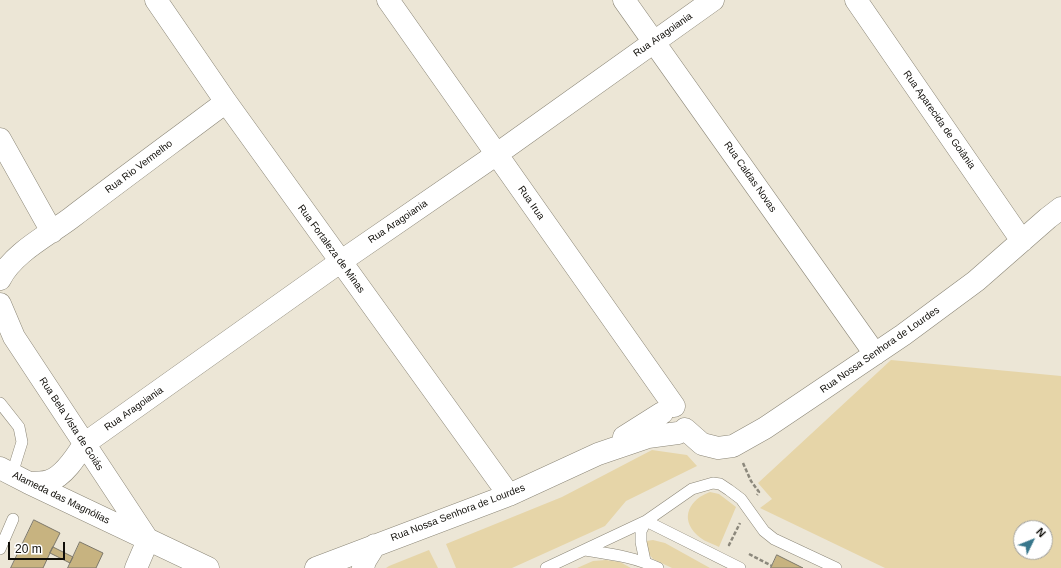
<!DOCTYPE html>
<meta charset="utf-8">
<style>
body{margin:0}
#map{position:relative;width:1061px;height:568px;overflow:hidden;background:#ece6d6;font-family:Helvetica,sans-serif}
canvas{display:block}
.north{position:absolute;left:1013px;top:520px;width:40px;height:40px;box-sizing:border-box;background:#fff;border:1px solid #9f9f9d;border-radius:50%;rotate:47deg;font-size:11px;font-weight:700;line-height:16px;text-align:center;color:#100e09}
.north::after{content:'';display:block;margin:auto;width:14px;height:18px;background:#37768b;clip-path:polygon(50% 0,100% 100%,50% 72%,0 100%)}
.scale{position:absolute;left:8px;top:542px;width:57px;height:18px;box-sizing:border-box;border:2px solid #100e09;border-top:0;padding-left:5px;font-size:12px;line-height:14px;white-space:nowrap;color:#100e09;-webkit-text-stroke:3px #fff;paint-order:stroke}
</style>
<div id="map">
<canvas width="1061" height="568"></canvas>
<div class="north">N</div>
<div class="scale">20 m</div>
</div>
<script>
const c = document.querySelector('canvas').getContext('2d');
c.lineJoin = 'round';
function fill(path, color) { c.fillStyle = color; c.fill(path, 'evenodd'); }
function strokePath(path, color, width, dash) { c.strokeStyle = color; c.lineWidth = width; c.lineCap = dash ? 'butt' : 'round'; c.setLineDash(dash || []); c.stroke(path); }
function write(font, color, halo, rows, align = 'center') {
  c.font = font + ' Helvetica,sans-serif'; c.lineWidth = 3; c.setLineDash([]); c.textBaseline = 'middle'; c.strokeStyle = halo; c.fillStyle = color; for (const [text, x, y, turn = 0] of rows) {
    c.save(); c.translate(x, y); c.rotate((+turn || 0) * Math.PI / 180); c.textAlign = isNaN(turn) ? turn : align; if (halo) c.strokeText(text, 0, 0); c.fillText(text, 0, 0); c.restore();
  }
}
const green = new Path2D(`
 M891,360l170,16v192h-176l-125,-60 12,-9 -14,-16zM1021,528h24v24h-24z
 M652,450l35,5 10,11 -71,35 -21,25 -93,42h-56l-10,-24 116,-47z
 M710,492l9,2 17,13 -17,40c-8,-4 -16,-6 -22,-12 -18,-17 -7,-36 13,-43z
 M653,540l12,3 45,25h-38l-19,-9 -5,-6 -2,-12z
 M429,550l9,18h-52l3,-2z
 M606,560l14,2 11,6h-54l16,-7z`);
const building = new Path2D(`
 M34,520l26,13 -10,20 -7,15h-32z
 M80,542l23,11 -7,15h-28z
 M53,547l20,10 -3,6 -20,-10z
 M777,555l26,13h-32z`);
const path = new Path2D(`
 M743,463l8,18 8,11 -2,3
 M730,545h-1l11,-22
 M749,554l23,12`);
const service = new Path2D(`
 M0,403l19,24 3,15 -10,32
 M0,549l13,-30
 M585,550c25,4 50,7 73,18
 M645,561l-4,-19v-11l5,-10 46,-32 21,-6 7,1 9,6 12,9 23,32 10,8 62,29
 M546,568l100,-47 94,47`);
const minor = new Path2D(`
 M156,0l70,102 283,393
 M388,0l286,406
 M624,0l251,354
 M856,0l166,241
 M0,139l52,93
 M0,279c13,-26 47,-43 71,-61 51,-39 103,-77 155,-116
 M0,304l14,33 134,203 -12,28
 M685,429l17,15 16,4 15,-2 32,-18 138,-93 73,-54 72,-63 13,-10
 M624,437l38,-24
 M0,468l29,15 179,85
 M29,483c6,0 14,0 20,-2 15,-5 27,-24 35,-37l256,-182 157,-108 216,-154
 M316,568l193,-73 89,-41 50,-17 30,-4
 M363,568l2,-7 10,-16`);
const streetNames = [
 ["Rua Aragoiania",663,35,-35],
 ["Rua Aparecida de Goiânia",939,120,55],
 ["Rua Rio Vermelho",139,167,-37],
 ["Rua Caldas Novas",750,177,55],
 ["Rua Irua",531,203,55],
 ["Rua Aragoiania",398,222,-34],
 ["Rua Fortaleza de Minas",331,249,54],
 ["Rua Nossa Senhora de Lourdes",880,350,-35],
 ["Rua Aragoiania",134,409,-35],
 ["Rua Bela Vista de Goiás",71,424,57],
 ["Alameda das Magnólias",61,498,26],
 ["Rua Nossa Senhora de Lourdes",458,513,-21]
];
fill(green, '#e6d5a8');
fill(building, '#c7b380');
strokePath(building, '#7c7769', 1);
strokePath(service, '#8b8677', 12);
strokePath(minor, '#8b8677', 23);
strokePath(path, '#8c887c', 2.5, [4, 2]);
strokePath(service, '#fff', 11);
strokePath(minor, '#fff', 22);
write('10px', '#100e09', '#fff', streetNames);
</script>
